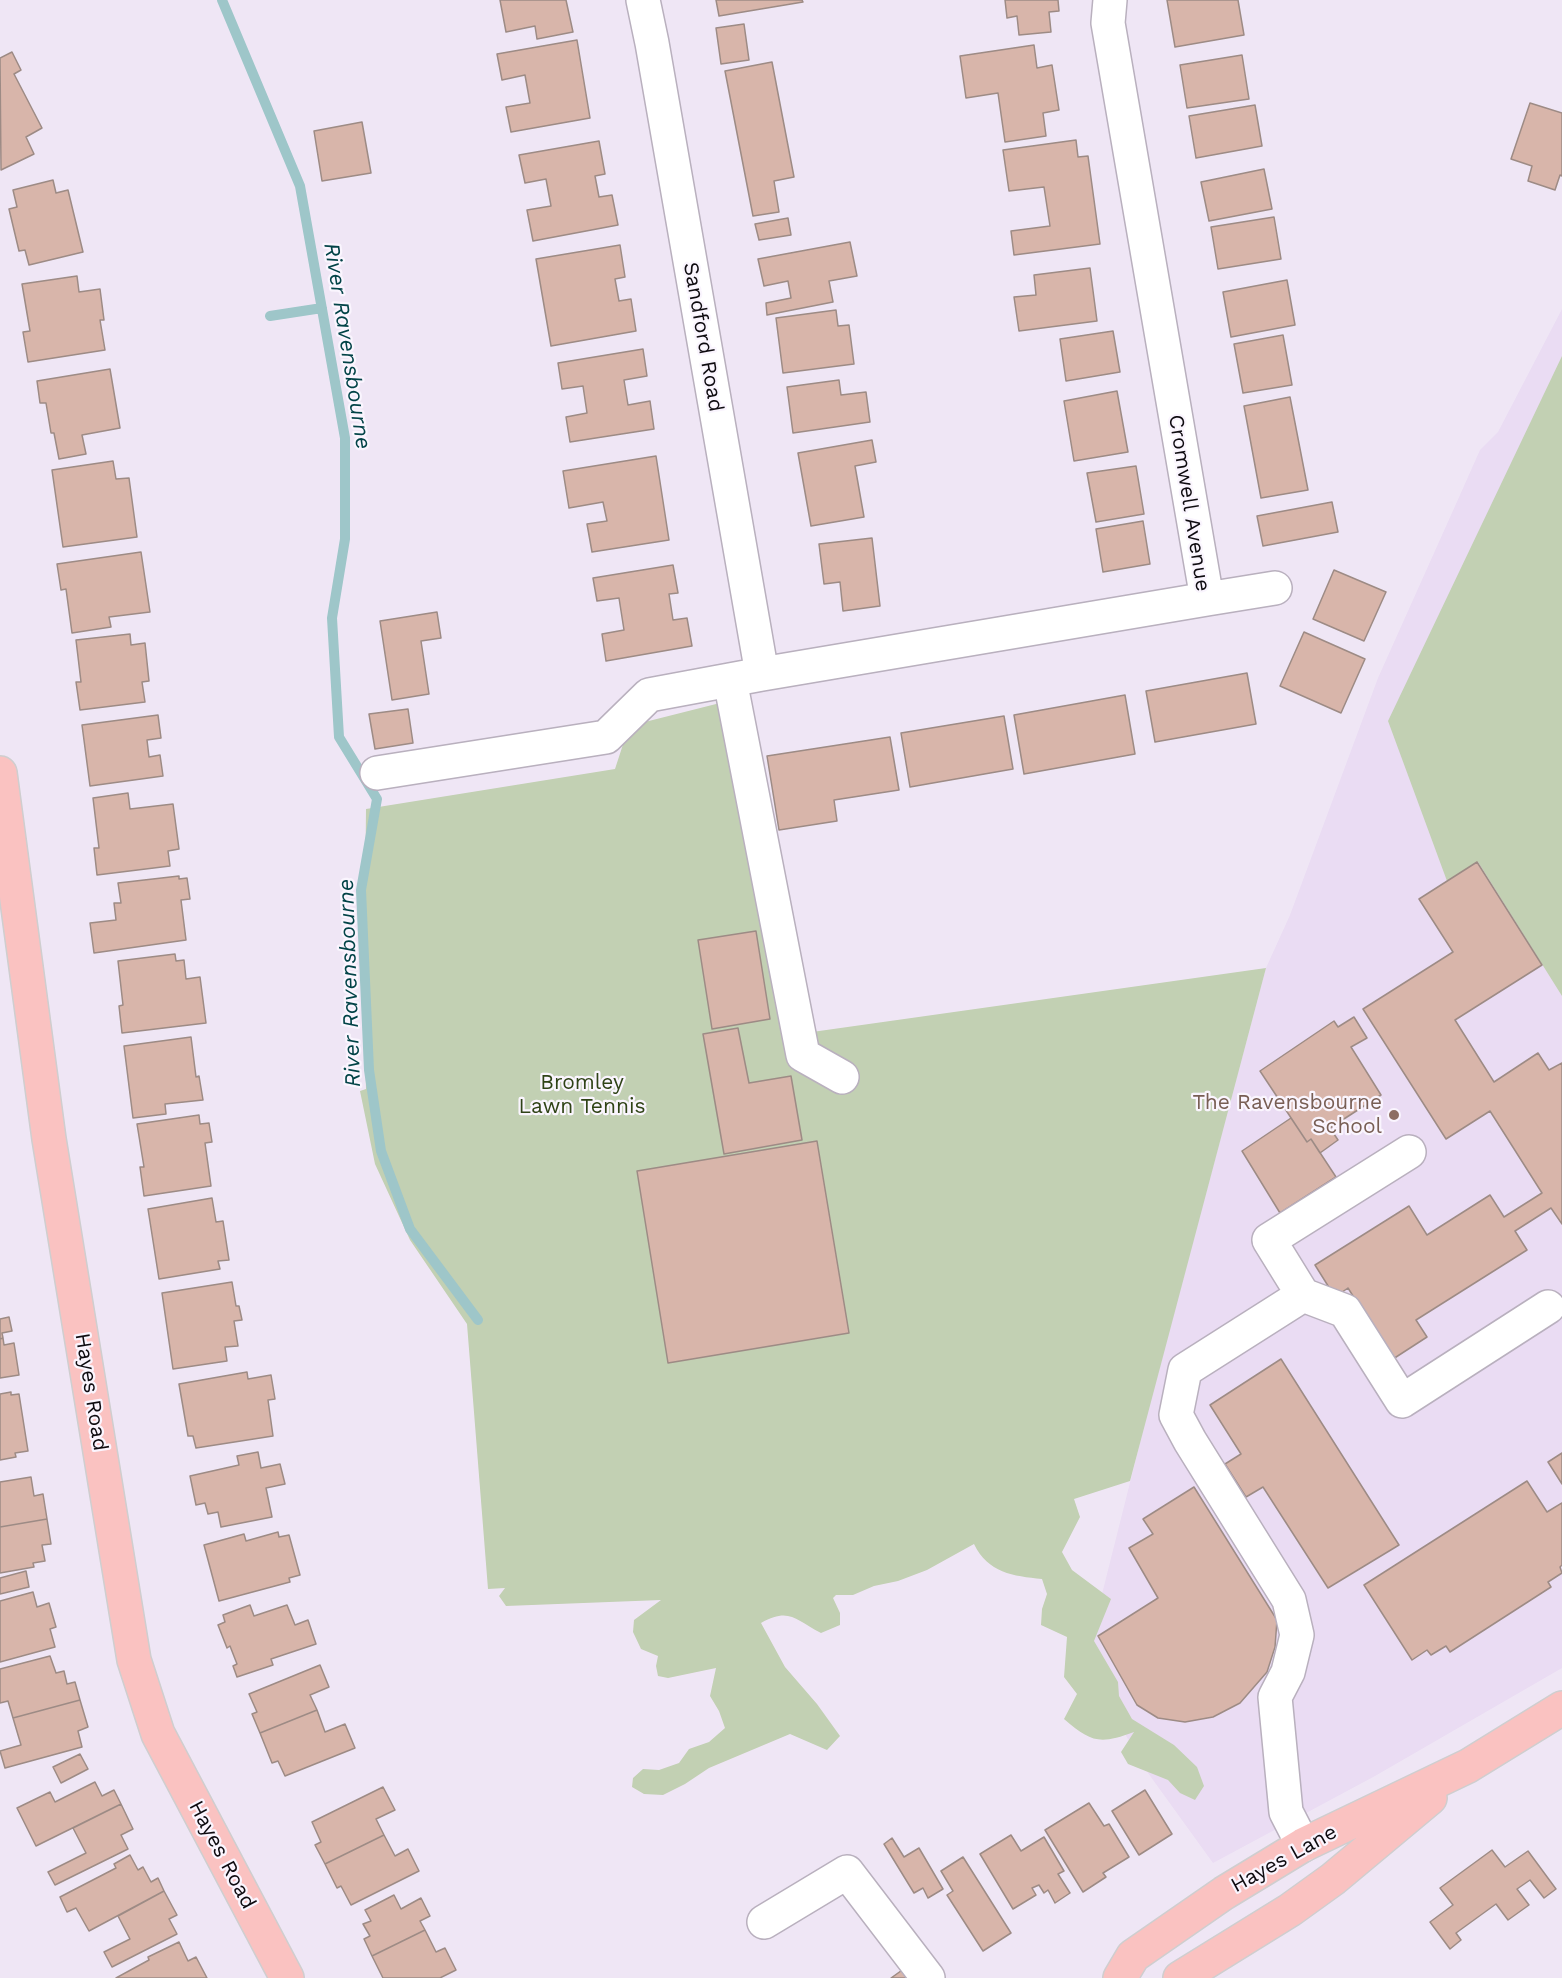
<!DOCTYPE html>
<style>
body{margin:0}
canvas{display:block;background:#efe6f5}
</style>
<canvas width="1562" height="1978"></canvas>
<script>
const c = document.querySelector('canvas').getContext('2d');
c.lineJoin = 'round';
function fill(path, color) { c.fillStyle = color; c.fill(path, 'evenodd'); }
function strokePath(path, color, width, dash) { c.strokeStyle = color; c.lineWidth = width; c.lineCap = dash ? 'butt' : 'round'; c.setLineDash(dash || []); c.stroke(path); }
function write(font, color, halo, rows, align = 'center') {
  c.font = font + ' "Work Sans",sans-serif'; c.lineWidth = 4.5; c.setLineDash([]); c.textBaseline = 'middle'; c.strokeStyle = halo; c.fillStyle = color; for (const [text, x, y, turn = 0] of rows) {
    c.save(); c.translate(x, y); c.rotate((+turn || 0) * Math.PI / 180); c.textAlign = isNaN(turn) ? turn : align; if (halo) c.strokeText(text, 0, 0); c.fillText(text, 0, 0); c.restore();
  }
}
const built = new Path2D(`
 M1562,309v1359l-187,108 -162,87 -65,-90 -56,-95 -5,-17 14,-63 47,-187 118,-443 24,-53 88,-237 82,-183 20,-45 18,-18z`);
const green = new Path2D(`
 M1562,356v640l-84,-134 -31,19 -59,-160z
 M724,702l81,331 461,-65 -136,513 -56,18 6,18 -18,35 10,18 39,29 -17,42 24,41 1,14 13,23 42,26 23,22 7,19 -9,14 -15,-7 -12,-13 -40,-16 -7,-12 13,-20c-35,13 -43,10 -70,-13l13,-25 -13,-17 3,-40 -26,-12 1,-16 5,-15 -5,-15c-29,-3 -54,-6 -68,-35l-47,26 -29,11 -24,5 -21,9h-17l-3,3 7,15v12l-19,8c-26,-13 -31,-26 -60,-10l24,44 32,37 23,32 -13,14 -37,-16 -81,34 -24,16 -22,11 -19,-1 -12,-7 1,-9 10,-9 16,1 20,-7 10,-14 20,-7 16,-14 -6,-17 -9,-15 6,-28 -48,10 -10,-2 -2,-10 2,-10 -17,-7 -8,-17 1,-12 27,-20 -155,6 -7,-10 6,-8 -17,1 -21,-265 -57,-84 -35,-76 -15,-73 6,-2 -2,-82 2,-198 249,-40 14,-43z`);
const stream = new Path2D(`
 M222,0l78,186 45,252v101l-13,79 7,119 38,62 -16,91 8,180 12,81 29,78 68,91
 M270,316l52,-8`);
const building = new Path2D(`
 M500,0h66l7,32 -36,7 -2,-13 -29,6z
 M716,0h86l1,2 -84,14z
 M1005,0h53l1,11 -10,1 2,20 -32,3 -2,-19 -10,2z
 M1167,0h71l6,35 -69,12z
 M744,24l5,36 -28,4 -5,-36z
 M577,40l13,78 -79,14 -5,-25 24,-4 -5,-28 -23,5 -5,-26z
 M1034,45l3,23 15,-3 7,45 -16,3 3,23 -41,6 -7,-49 -32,5 -6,-42z
 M12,52l9,18 -7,4 28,54 -16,9 8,17 -33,16 -1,-112z
 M1242,55l7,44 -62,9 -7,-43z
 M772,62l22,115 -20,4 5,31 -26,4 -28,-145z
 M1530,103l32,10v63l-2,-1 -5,15 -27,-9 4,-15 -21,-7z
 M1255,105l7,41 -66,12 -7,-42z
 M362,122l9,51 -49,8 -8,-50z
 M1076,140l2,17 10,-1 12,88 -86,11 -3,-24 39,-5 -6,-39 -35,4 -6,-41z
 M599,141l6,33 -10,2 4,21 13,-2 6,30 -85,16 -6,-31 24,-4 -5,-27 -21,4 -6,-28z
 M1264,169l8,40 -63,12 -8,-39z
 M53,180l3,13 12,-3 15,62 -54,13 -4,-15 -6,1 -10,-42 8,-2 -4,-17z
 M1274,217l7,42 -63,10 -7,-42z
 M788,218l3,17 -32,5 -4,-16z
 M850,242l7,34 -28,5 4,21 -66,13 -1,-12 25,-5 -3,-17 -24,5 -6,-27z
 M620,245l5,32 -10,2 4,22 12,-2 5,32 -85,15 -15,-87z
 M1090,268l7,53 -78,10 -5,-34 22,-2 -2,-20z
 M77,276l2,16 21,-3 4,31h-4l5,30 -77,12 -5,-30 7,-1 -8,-47z
 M1287,280l8,45 -64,12 -8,-45z
 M836,310l2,16 11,-1 5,39 -71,9 -7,-55z
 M1113,331l7,41 -54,9 -6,-42z
 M1283,335l9,50 -49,8 -9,-49z
 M643,349l4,27 -23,4 4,25 22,-4 4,28 -84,13 -4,-25 21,-4 -4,-27 -21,3 -4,-26z
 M110,369l10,59 -38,7 4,19 -27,5 -5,-26h-3l-5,-30h-6l-3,-22z
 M839,380l2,15 25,-3 4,30 -77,11 -6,-46z
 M1117,391l11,61 -54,9 -10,-60z
 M1290,397l18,93 -47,8 -17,-92z
 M872,440l4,22 -21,4 9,51 -53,9 -13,-73z
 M656,456l13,84 -77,12 -5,-28 20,-3 -4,-19 -34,6 -6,-37z
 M113,461l3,18 13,-1 8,59 -74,10 -11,-77z
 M1136,466l8,48 -48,8 -9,-49z
 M1332,502l6,30 -75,14 -6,-30z
 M1143,521l7,43 -47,8 -7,-43z
 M872,538l8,68 -37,5 -3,-29 -16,2 -5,-40z
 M141,552l9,60 -41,5 2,10 -39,6 -6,-44 -5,1 -4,-26z
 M673,565l5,28 -9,1 4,26 14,-2 5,28 -86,15 -4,-27 22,-4 -5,-32 -22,3 -4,-23z
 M1334,570l52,22 -22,49 -51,-22z
 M437,612l4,26 -20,3 8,53 -37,6 -12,-79z
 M1304,632l61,27 -24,54 -61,-27z
 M130,634l1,11 14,-2 4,38 -7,1 3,20 -65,8 -4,-28h5l-5,-42z
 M1247,673l9,51 -101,18 -9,-51z
 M1125,695l10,59 -111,20 -10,-59z
 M408,709l5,34 -38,6 -6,-35z
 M158,715l3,23 -14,2 2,17 11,-2 3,21 -73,10 -8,-61z
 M1004,716l9,53 -103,18 -9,-54z
 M890,737l9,53 -65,10 3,21 -58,9 -12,-74z
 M128,793l2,16 43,-5 6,45 -11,2 2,15 -73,9 -3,-27h5l-6,-50z
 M1477,862l65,103 -87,55 39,62 44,-29 11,17 13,-7v161l-11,-16 -36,23 12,19 -111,70 11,17 -34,22 -45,-71 -13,9 -20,-32 94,-59 18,29 63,-40 14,22 38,-24 -52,-82 -44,28 -83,-130 90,-57 -34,-53z
 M179,876v3l8,-1 3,21 -9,1 5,40 -92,13 -4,-30 26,-3 -2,-17h7l-3,-20z
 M756,931l14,88 -58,10 -14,-89z
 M175,954l1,7 8,-1 2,19 14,-2 6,46 -84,10 -3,-27 4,-1 -5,-44z
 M1354,1017l13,21 -16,9 30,48 -51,33 8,12 -18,13 -9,-14 -4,3 -47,-71 74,-50 4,6z
 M738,1028l11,55 42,-7 11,64 -78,14 -21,-120z
 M191,1037l5,40 3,-1 4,24 -38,4 1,10 -33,4 -9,-72z
 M199,1115l1,9 9,-1 3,19 -7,1 6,43 -67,10 -4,-29h4l-7,-43z
 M1291,1118l16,24 4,-3 25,38 -56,36 -38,-62z
 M817,1141l32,192 -181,30 -31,-192z
 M212,1198l4,24 7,-1 6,39 -11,1 2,8 -61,10 -11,-70z
 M232,1282l4,24h3l3,14 -8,1 4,25 -13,1 2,14 -54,8 -11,-76z
 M9,1317l3,14 -10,2 1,5 -3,1v-20z
 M3,1338l1,7 10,-2 5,32 -19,3v-39z
 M1281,1359l118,186 -71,43 -65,-101 -17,10 -21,-33 16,-10 -31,-49z
 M247,1372l1,7 23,-4 4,24 -7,1 5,36 -77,12 -3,-12h-5l-9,-52z
 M11,1392v3l8,-1 9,57 -13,2 1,4 -16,3v-66z
 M258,1452l3,16 19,-4 5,20 -19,4 6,29 -51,10 -3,-15 -10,2 -3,-11 -9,2 -6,-29 49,-11 -2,-9z
 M1562,1453v31l-14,-22z
 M31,1477l3,19 9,-2 4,25 -47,8v-45z
 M1527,1481l20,31 15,-9v62l-2,2 2,6 -14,9 3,5 -101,65 -4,-6 -15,9 -4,-5 -15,10 -48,-75z
 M1194,1487l83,133 -2,27 -8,25 -27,31 -27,14 -28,5 -27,-4 -21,-13 -39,-69 60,-38 -29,-50 24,-14 -10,-15z
 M47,1519l4,25 -9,1 3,16 -12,2 1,4 -34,6v-46z
 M278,1532l1,5 10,-2 11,40 -11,3 1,4 -71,19 -15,-56 40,-11 2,7z
 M26,1571l3,16 -29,7v-16z
 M33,1592l4,15 12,-4 7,24 -6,2 5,18 -55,15v-61z
 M250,1605l4,11 33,-11 8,20 13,-5 8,24 -45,15 2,6 -36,12 -4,-11 4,-2 -7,-18 -3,2 -9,-23 7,-3 -2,-7z
 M50,1656l6,17 8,-2 3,13 8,-2 5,18 -67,18 -5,-17 -8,2v-34z
 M320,1665l9,22 -19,8 7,15 -57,23 -8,-19 5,-2 -8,-18z
 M80,1700l8,27 -10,4 4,16 -77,21 -5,-17 21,-6 -8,-27z
 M317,1710l8,22 20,-8 10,24 -70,28 -7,-15 -6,2 -12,-30z
 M80,1754l8,15 -27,14 -8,-16z
 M95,1782l7,14 12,-6 7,14 -85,42 -19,-38 33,-16 5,10z
 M383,1787l12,23 -19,9 8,16 -59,29 -10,-19 6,-3 -9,-20z
 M1145,1790l27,44 -33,21 -27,-44z
 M1089,1803l15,23 5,-2 20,33 -26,16 3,4 -23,15 -38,-62z
 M121,1804l12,25 -12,6 7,14 -73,36 -7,-13 38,-19 -13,-25z
 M384,1835l11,21 13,-7 11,22 -68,34 -10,-19 -4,2 -12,-24z
 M1011,1835l10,16 23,-14 20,34 -6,3 12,19 -15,10 -7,-13 -4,3 -5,-8 -7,3 4,7 -23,14 -33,-55z
 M892,1838l12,19 15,-9 24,41 -15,9 -5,-10 -9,5 -30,-49z
 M1492,1850l13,17 23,-16 28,38 -12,9 -14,-18 -13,9 12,16 -21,15 -12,-16 -40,29 5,7 -11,9 -20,-27 23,-17 -13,-17z
 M130,1855l8,15 5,-3 8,15 7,-4 6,13 -75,40 -13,-23 -9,4 -7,-15 56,-29 -2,-4z
 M963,1857l48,76 -28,18 -36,-56 6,-4 -12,-20z
 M164,1891l13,24 -8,4 8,15 -65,33 -8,-15 26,-13 -12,-23z
 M394,1895l7,14 20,-11 9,18 -10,5 5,9 -53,26 -8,-17 6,-3 -7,-12 8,-3 -6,-11z
 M425,1930l11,22 9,-4 11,22 -16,8h-57l-11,-22z
 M179,1942l9,19 8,-4 11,21h-91l33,-18 -1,-3z
 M905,1968l8,10h-22z`);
const minor = new Path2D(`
 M643,0l9,43 110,631
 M1207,599l68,-11
 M730,680l73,375 39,22
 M377,773l229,-36 43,-42 113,-21 445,-75 -99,-576 2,-23
 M1303,1295l42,16 57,90 146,-94
 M1303,1845l-17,-33 -11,-115 13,-25 9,-37 -8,-35 -99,-159 -14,-26 9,-45 118,-75 -34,-55 140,-88
 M764,1922l83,-50 81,106`);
const major = new Path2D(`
 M0,773l49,366 85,521 24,74 129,244
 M1120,1978l13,-22 91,-63 79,-48 165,-79 94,-58
 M1180,1978l110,-68 43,-31 97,-81`);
const markers = [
 [1394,1115,6,"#8d6e63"]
];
const streetNames = [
 ["Sandford Road",703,337,80],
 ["Cromwell Avenue",1189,503,81],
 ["Hayes Road",91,1392,81],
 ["Hayes Road",222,1855,62],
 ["Hayes Lane",1284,1859,-29]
];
const parkNames = [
 ["Bromley",582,1083],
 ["Lawn Tennis",582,1107]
];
const educationNames = [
 ["The Ravensbourne",1382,1103],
 ["School",1382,1127]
];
const waterNames = [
 ["River Ravensbourne",347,346,81],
 ["River Ravensbourne",350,983,-92]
];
fill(built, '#eadcf3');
fill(green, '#c2d0b3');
strokePath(stream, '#9ec6c9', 10);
fill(building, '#d8b5aa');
strokePath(building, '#9d8b85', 1.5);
strokePath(minor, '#b9b0be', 36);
strokePath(major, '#cfcecf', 36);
strokePath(minor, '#fff', 33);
strokePath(major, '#fac2c1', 33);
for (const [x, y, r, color] of markers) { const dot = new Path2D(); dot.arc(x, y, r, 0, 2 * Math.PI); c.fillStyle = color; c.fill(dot); strokePath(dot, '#faf5fe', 2); }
write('21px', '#0e0b10', '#faf5fe', streetNames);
write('21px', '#2f4316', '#faf5fe', parkNames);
write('21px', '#785e54', '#faf5fe', educationNames, 'right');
write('italic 22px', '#024347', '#faf5fe', waterNames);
</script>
